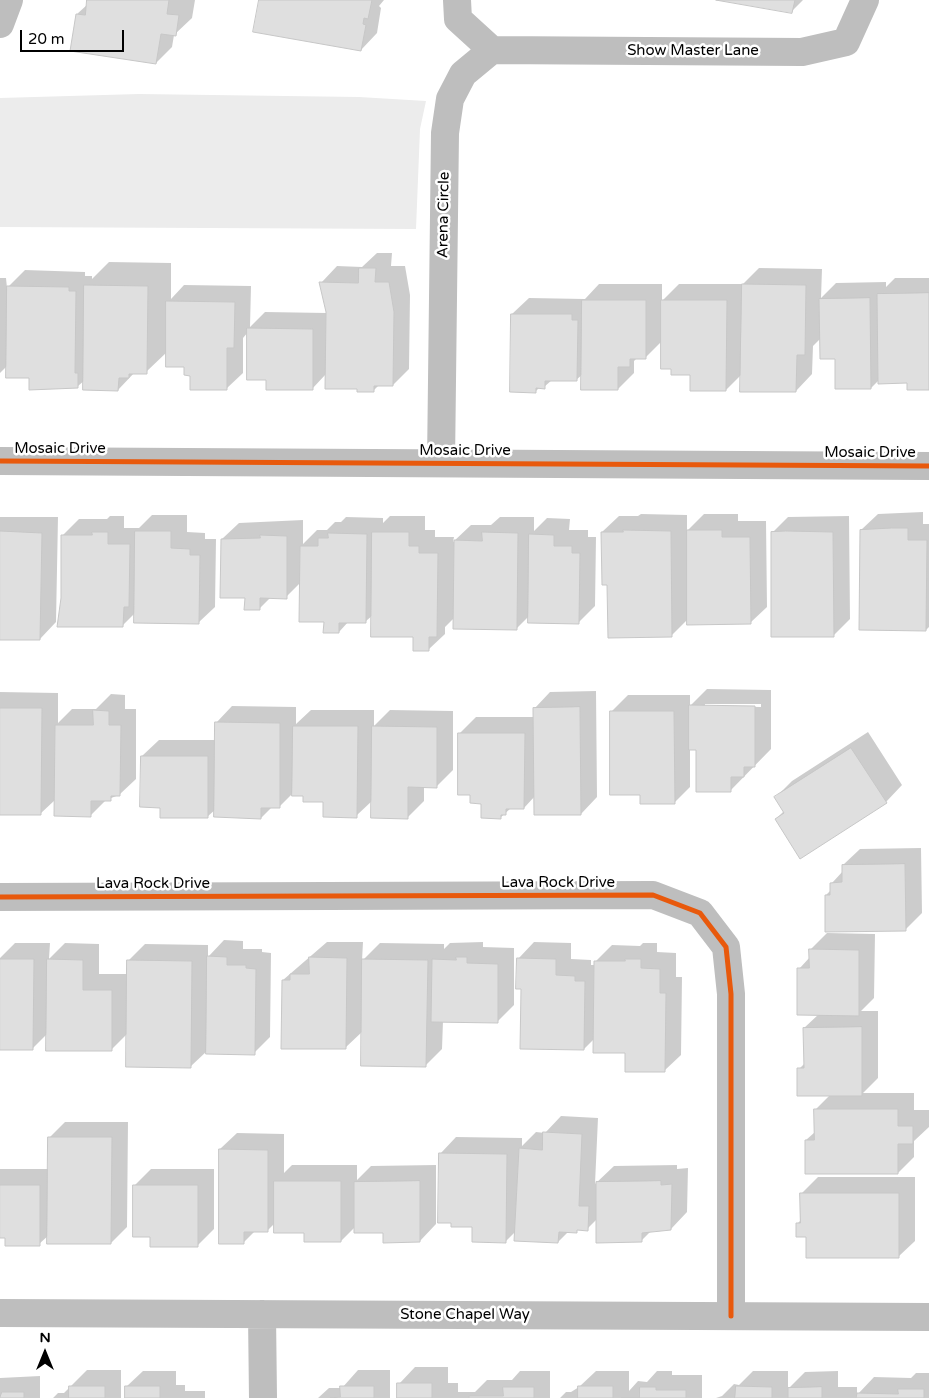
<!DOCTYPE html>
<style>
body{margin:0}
#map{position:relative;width:929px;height:1398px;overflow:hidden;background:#fff;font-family:"Varela Round",sans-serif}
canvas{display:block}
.north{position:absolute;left:20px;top:1328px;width:50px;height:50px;-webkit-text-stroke:4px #fff;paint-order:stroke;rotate:0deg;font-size:14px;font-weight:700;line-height:20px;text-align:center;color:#000}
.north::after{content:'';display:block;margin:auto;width:18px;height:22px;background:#000;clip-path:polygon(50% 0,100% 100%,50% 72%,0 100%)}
.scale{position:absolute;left:20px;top:30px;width:104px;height:22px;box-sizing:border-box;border:2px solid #000;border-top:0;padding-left:6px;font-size:15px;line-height:18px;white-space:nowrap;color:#000;-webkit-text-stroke:4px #fff;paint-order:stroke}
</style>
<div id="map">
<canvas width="929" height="1398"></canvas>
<div class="north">N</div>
<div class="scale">20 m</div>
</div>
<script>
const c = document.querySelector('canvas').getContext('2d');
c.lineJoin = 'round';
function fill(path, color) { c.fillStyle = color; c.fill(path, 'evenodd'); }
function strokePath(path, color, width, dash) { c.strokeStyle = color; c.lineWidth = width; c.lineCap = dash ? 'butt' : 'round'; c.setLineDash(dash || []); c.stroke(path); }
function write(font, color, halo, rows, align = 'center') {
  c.font = font + ' "Varela Round",sans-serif'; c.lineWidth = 5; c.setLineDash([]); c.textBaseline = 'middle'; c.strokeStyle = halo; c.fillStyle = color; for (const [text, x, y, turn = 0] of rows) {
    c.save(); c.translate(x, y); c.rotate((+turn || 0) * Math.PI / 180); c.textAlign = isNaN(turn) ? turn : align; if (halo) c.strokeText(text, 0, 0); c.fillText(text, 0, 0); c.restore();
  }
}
const green = new Path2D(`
 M139,94l220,3 67,4 -6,28 -4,100 -416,-2v-129z`);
const shadow = new Path2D(`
 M88,0h107l-3,18 -18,17 -2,12 -16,16 -79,-49 11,-10z
 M260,0h124l-5,6 2,2 -4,25 -16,17z
 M723,0h80l-11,11z
 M377,253h15l-1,13h14l5,29 -1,74 -16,16h-14l-5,5 -15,-3 -33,-13 -14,15 -45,-10 -19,-47 -5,6v35l-17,16 -34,-14 -7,-9 -18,-14 -21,20h-11l-17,18 -33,-10 -7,6 -47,-9 -23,-12 -8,8v-95h6l1,10 18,-18 60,2v4h7v3l17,-17 62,1v36l13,-14 67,1 -1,41 15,-15 62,1 -6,-30 16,-17 25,1z
 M759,268l63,1 -1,29 15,-15 50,-1v5l9,-9h34v111l-21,-7 -28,-3 -9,9 -35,-30 -15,-20 -8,8 -1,28 -16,17 -54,-17 -16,16 -35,-16 -19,-6 -10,-27 -17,17h-8l-3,3v12l-16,16 -35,-15 -7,6h-24l-8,7h-4l-4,4 -24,-77 17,-16 56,1 14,-15h63v17l17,-17h64z
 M923,512v12h6v103l-3,3 -65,-100 17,-16z
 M641,514l46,1v16l17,-17h34v7h28l1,86 -17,16 -62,-4 -17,17 -63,-52 -6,-52 17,-16h19z
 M152,515h35v17l18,1v6h11l-1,68 -17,16 -63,-10 -13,13 -59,-28v-63l16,-16h28l3,-3h14v12h15z
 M390,516h35v14h10v7h19l-1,5 18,-17h20l9,-8h34v14l13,-13 23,1 -1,11h19v7h8l-1,69 -17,17 -48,-8 -14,14 -62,-11 -9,9v7l-17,16 -13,-14 -42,-21 -7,6h-17l-10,11 -14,-11 -25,-38 -14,14h-15l-11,11 -14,-11 -24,-58 17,-16 64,-3v24l14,-14h10l8,-8h6l5,-5 37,1v5z
 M849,516l1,103 -16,16 -62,-102 16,-16z
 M0,517h58l-2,105 -16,17 -40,-1z
 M707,689l64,1v59l-41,42 -32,-42h-8v38l-16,16 -33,-10 -30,-81 17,-17h62v11zM705,704h56v3l-56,-1z
 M596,691l1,106 -16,17 -46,-18 -11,12h-13l-11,10 -29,-24 -11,-61 16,-16h58v-8l16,-17z
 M0,692l58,1v30l14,-14h24l15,-15 14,1v14h11v70l-17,16 -13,5 -15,15 -36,-15 -15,14h-40z
 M232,706l64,1v17l15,-14h63v16l16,-16 63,1v59l-17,17 -12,-1v15l-17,17 -34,-18 -17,16 -32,-16 -31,-7 -14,14h-7l-11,11 -45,-9 -9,8 -45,-10 -20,-51 17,-16h57v-17z
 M868,732l34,53 -16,17 -110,17 8,-8 -8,-14 16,-16z
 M921,848l1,65 -17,17 -79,-35 6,-6v-6l11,-12v-6l17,-16z
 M827,933l48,1 -1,64 -13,13h17v67l-15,15h51v17h15v17l-15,14v16l-16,16 -92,-33 9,-8v-22l15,-15 -31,-26 6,-6 -1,-35 15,-14 -20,-45 11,-12v-7z
 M224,940l19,1v8h19v3l9,1 -1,84 -16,16 -47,-2 -17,16 -63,-33 -16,16 -63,-17 -16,16h-32v-91l15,-15h35l-1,16 16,-16 34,1v30h29v-13l17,-17 63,1v12z
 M327,942h36l-1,19 18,-18 64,1v5l6,-6 33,-1v5l31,1v57l-17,17 -54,-1 -1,28 -16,16 -63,-34 -18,17 -62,-68z
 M534,942l37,1v16l20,1v5h5v-4l16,-16 28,1 3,-3h14v9l19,1v24h6l-1,78 -17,16 -69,-33 -11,11 -62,-61 -4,-29z
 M561,1116l37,2 -3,66 19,-18 63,-1v4l11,-1 -1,44 -16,17 -20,2 -10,10 -44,-22 -10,10 -18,2 -11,11 -42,-11 -10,10 -33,-15 -33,-72 16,-17 66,1v8l14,-14 9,1z
 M65,1122h63l-1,105 -16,16 -62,-8 -10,9 -39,-8v-67h49v-31z
 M237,1133l47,1v39l8,-8h65v15l14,-14 65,-1v59l-16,17 -65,-14 -14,14 -66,-18 -8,8h-12l-12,12 -23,-94z
 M151,1169h63v60l-16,16 -64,-59z
 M818,1177h97v64l-17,16 -91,-21 -9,-13 4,-4v-26z
 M415,1367h33v16h10v9h17l12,-12h25l8,-9h30v27h-151v-14z
 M87,1370h34v28h-68l5,-5h6z
 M358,1370h32v28h-72l11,-10h13z
 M143,1371h33v14h9v6h20v7h-79v-11z
 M596,1371h33v20l9,-10 9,1 10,-11h15v4h30v23h-142l6,-6h5l8,-5z
 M753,1371h35v18l17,-17 33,-1v16h19v8l17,-18 37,1 5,-5h13v25h-213l6,-2 12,-12 5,1z
 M40,1376v22h-40v-20z`);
const building = new Path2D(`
 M87,0h82l-2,14 12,1 -3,21 -15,-2 -5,30 -86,-13 6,-37 9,1z
 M259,0h113l-4,19 -4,-1 -1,6 3,1 -5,26 -108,-19z
 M716,0h79l-3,13z
 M359,268h17l-1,14h14l5,30 -1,74h-19v6h-17v-3h-32l1,-77 -7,-30 39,1z
 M742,284l64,1 -1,70h-8l-1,37h-56z
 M84,285l64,1 -1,88h-18v4h-10l-1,13 -35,-1z
 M7,286l62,1v4h7l-1,82h3v15l-49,2v-12h-23z
 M929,293v97h-22v-7l-29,1 -1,-90z
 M870,298l1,91h-36v-30h-15l-1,-60z
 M582,300h64v59h-16v8h-12v23h-37z
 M661,300h66l-1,91h-36v-16h-19v-6h-10z
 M166,301l69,1 -1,46h-7v42h-37v-14l-6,-1v-8h-18z
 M511,314h61v6h6l-1,61h-32v8l-9,-1v5l-26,-1z
 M247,328l66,1v61h-47v-10h-19z
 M892,528h16v12h19l-1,91 -67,-1 1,-100z
 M623,530l48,1 1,106 -64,1 -1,-53h-5l-1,-53h22z
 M687,530h35v7h28l1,87 -64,1z
 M0,531l42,2 -2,107h-40z
 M135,531h36v17l19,1v6h10l-1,69 -65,-1z
 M786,531l47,1 1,105h-63v-105z
 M92,532h16v12h22l-1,63h-5l-1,20h-66l4,-29v-63h31z
 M372,532h37v14h10v7h19l-1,84h-8v14h-16v-14h-42z
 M482,532l36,1 -1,97 -64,-1 1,-89 28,1z
 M328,533l39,1 -1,89h-27v10h-16l1,-11h-25l1,-76h18v-8h10z
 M529,534l25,1v11h18v7h8l-1,71 -51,-1z
 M260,535l27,1v63l-27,-1v12h-16l1,-12h-25l1,-59 39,-1z
 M689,705l66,1v61h-11v10h-13v15h-35v-42h-7z
 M580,707l1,108h-47l-1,-107z
 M0,708h42l-1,107h-41z
 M93,710l16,1v14h12l-1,71h-9v5h-20v16l-37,-1 1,-91h38z
 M610,711h64l1,93h-35v-9h-30z
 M215,722l65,1v85h-19v11l-47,-2z
 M293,726h65l-1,92 -34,-1v-15h-20v-6h-11z
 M372,726l65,1v61l-29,-1v32l-37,-1z
 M458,733h67l-1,76h-18v6h-5v4l-20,-1v-14l-11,-1v-8h-12z
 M851,748l36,55 -87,56 -25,-40 9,-6 -10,-16z
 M141,756h67v62h-48v-10l-20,-1z
 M905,864l1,67 -81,1v-37h5v-12l12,-1v-17z
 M809,949l50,1v66l-62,-1v-47h12z
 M207,956l20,1v8h19v3l10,1 -1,86 -49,-1z
 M309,957l38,1 -1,91h-65l1,-69h8v-6h19z
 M456,957h11v6l31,1v59l-67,-1 1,-63 24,1z
 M517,958l39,1v16l19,1v5h10l-1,69 -64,-1 1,-60h-5z
 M0,959h34l-1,91h-33z
 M47,959l36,1v30h29v61h-66z
 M362,959l66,1 -2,107 -65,-1z
 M625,959h16v9l19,1v24h6l-1,79h-40v-19h-32l1,-92h31z
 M127,960l65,1 -1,107 -65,-1z
 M862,1027v69h-65v-28h7l-1,-40z
 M814,1109h84v17h15v18h-15v30h-93v-34h9z
 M543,1132l39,2 -3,72h10l-1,25 -11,-1v3l-18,-1 -1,11 -44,-2 5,-93 23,2z
 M48,1137h64l-1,107h-64z
 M219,1149l49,1v82h-24v12h-25z
 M439,1153l68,1 -1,89 -34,-1v-15h-21v-4h-13z
 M274,1181h67v61h-37v-9h-30z
 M420,1181v61l-37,1v-10h-29v-51z
 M661,1181v4l11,-1 -1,46 -29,3v9l-46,1v-61z
 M0,1185h40v61h-35v-8h-5z
 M133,1185h65v62h-48v-10h-17z
 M800,1193h99v65h-93v-21h-10v-14h4z
 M397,1383h35v15h-35z
 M69,1386h36v12h-36z
 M125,1386h35v12h-35z
 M340,1386h34v12h-44l10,-1z
 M578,1386h35v12h-35z
 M736,1386l36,1v11h-37z
 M503,1387h31v11h-65v-2h34z
 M640,1387h16v3h30v8h-65h18z
 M822,1387v11h-34v-10z
 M898,1389h26v9h-68l1,-5 41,1z
 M2,1392h22v6h-24z`);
const minor = new Path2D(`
 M457,0l1,19 34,31
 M0,24l9,-24
 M492,50l310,2 44,-10 19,-42
 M0,461l929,5
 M441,463l4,-330 5,-34 13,-25 29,-24
 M0,897l653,-2 47,18 26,34 5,47v322
 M0,1313l929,4
 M262,1314l1,84`);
const cycleway = new Path2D(`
 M0,461l929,5
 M0,897l653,-2 47,18 26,34 5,47v322`);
const streetNames = [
 ["Show Master Lane",693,51],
 ["Arena Circle",444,215,-89],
 ["Mosaic Drive",60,449],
 ["Mosaic Drive",465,451],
 ["Mosaic Drive",870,453],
 ["Lava Rock Drive",558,883],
 ["Lava Rock Drive",153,884],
 ["Stone Chapel Way",465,1315]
];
fill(green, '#ececec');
fill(shadow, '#0003');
fill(building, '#dfdfdf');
strokePath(building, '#c7c7c7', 1);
strokePath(minor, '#bebebe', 28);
strokePath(cycleway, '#e8590c', 5);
write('15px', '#000', '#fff', streetNames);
</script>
